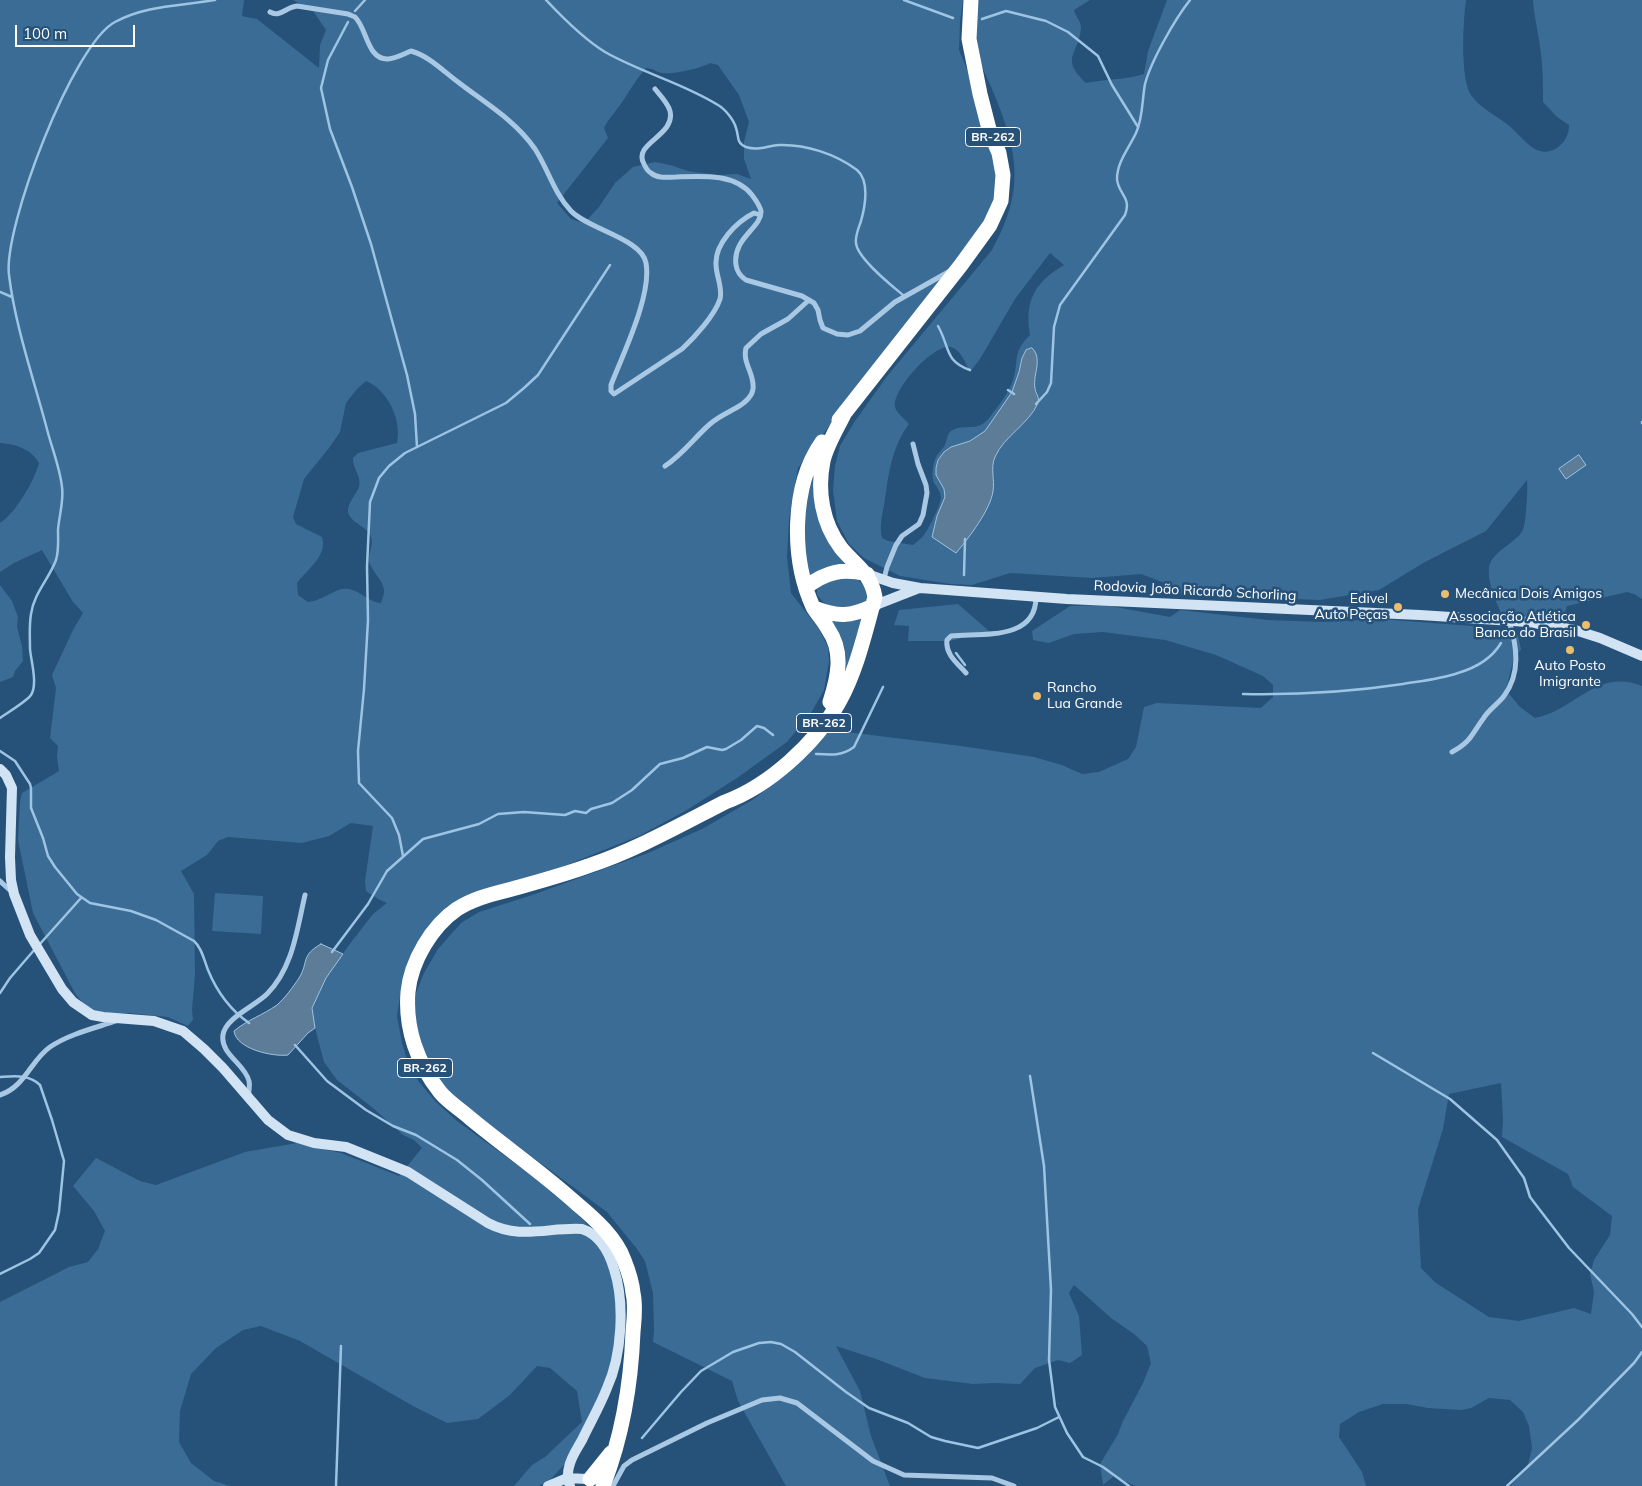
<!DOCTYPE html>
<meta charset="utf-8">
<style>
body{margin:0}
#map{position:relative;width:1642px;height:1486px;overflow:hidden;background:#265179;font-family:Mulish,sans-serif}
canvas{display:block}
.scale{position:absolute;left:15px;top:25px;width:120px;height:22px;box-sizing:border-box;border:2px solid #fff;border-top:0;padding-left:6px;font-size:15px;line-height:18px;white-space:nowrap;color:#fff;-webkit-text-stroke:4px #265179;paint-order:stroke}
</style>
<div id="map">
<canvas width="1642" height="1486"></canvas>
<div class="scale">100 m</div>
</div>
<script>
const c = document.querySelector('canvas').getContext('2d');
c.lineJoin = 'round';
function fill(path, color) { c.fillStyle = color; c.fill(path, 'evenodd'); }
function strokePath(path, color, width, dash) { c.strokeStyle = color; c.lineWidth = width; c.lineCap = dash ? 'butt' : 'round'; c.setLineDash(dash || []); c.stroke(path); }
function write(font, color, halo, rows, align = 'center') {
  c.font = font + ' Mulish,sans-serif'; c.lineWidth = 5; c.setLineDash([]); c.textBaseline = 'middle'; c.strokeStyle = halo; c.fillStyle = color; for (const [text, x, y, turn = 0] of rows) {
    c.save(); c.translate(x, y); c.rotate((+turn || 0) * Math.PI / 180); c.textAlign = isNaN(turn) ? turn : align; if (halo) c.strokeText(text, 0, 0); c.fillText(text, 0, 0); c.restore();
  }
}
const green = new Path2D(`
 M0,0h244l-2,16 15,3 62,49 1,-23 6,-15 -13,-19 -20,-11h670l-3,22 -1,28 13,31 28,99 -12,44 -147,186 -43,58 -9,51 -2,38 4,36 28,36 9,18 1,14 -5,29 -13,23 -24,29 -50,36 -50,32 -48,26 -187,75 -51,78 -4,27 5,27 6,20 11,19 17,20 21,19 95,69 33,32 18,21 7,16 11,77 -1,25 -47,92 -9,12 -14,15 -11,6h-25l18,-21 13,-8 37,-35 -5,-31 -27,-23 -13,-2 -27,29 -32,24 -31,4 -34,-17 -113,-65 -39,-15 -18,4 -27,18 -25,26 -11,37 -1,31 12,21 23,18 16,5h-230v-184l69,-35 19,-5 10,-13 7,-18 -11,-20 -21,-25 23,-28 44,23 16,4 89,-33 52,-9 44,10 58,23 23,-28 -8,-8 -11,-5 -30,-27 -36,-28 -13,-18 -9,-34 -3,-20 14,-30 23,-33 24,-31 14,-11 -9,-4 -12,-8 -1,-10 8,-55 -22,-3 -22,13 -27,7 -74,-6 -10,4 -11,14 -26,16 13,23 1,81 -3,35 1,10 -5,6 -20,-9 -38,-4 -26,2 -16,-7 -12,-13 -43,-82 -15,-73 2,-39 2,-8 37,-22 -2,-14 1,-11 -8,-8 6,-50 -4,-13 21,-45 10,-17 -10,-11 -31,-52 -28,13 -14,9v-49c16,-10 35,-44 39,-60 -8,-14 -24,-19 -39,-20zM710,63l8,2 21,30 10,27 -5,20v17l7,20 -14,-5 -20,1 -29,-4 -18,-6 -15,-3 -22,5 -18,16 -16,24 -15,16 -13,-4 -14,-16 51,-65 -4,-10c5,-10 13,-18 19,-27 7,-11 14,-23 23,-33 7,0 10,4 16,5 10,2 40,-5 48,-10zM366,381c22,9 36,39 31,62l-39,10 -5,5c-1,9 9,19 6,29 -3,8 -12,16 -11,25 3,12 20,14 23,25 3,8 -3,16 -2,23 2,12 15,20 15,31 0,4 -2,8 -3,12 -13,-1 -20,-12 -32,-14 -12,-2 -20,7 -30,10 -3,2 -8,2 -11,3l-10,-7 -1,-12c11,-14 31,-28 25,-46l-26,-13 -3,-7 11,-38 25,-31 11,-16 6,-29 11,-14z
 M979,0h111l-16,10c1,6 7,11 7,18 -2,27 -22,29 5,55 19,-4 39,-3 58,-9l4,-23 19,-51h299c-3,21 -6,78 5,95 9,13 24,20 36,29 16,12 28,37 50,24 8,-6 12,-13 12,-23l-12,-8 -14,-15c0,-18 0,-37 -3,-55 -2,-16 -6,-31 -7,-47h109v599l-8,-5 -7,-2 -60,14 -5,16 -11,-3 -49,-3c-6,-16 -15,-32 -13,-49 3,-16 26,-23 34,-37 3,-6 5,-42 4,-50l-41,51 -61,31 -46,28 -59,10 -78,-3 -39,-4 -21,2 -20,-13 -21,-8 -48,4 -83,-5 -38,12 -22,-1 -50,-8 -36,-18 -15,-14 -12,-23 -4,-31 2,-24 5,-20 15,-25 33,-46 104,-125c34,-61 26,-99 0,-161 -4,-11 -16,-32 -17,-43 -2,-15 2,-31 4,-46zM1050,253l14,12c-29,17 -40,36 -34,70 -19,18 -10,26 -18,48 -5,12 -15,25 -23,35 -13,16 -26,4 -38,13 -4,3 -4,9 -6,14 -2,4 -7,8 -9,12 -3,7 -5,19 -2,26 3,4 6,8 7,14 0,7 -12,31 -17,38 -3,4 -8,7 -11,10l-25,-4 -6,-3c-3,-14 1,-25 3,-39 4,-27 7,-52 24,-75 -4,-5 -14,-12 -14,-18 -2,-17 39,-63 56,-59 10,3 15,17 19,25l10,-13 35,-60z
 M818,462v46l37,60c-20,-2 -31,-1 -48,9l-3,-36v-33z
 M828,578l29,1 10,9 1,10 -6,8 -32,4 -13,-15v-7z
 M0,585l12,16 6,16 -1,10 5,19 1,15 -8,10 -2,6 -13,5z
 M958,604l31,27 -39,10h-42l1,-15 -15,-1 5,-15z
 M1105,605l65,12 10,-7 88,10 54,2 58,-3 92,7 44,7 2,2 3,14 -8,12 -7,29 14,17 15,11c41,-8 61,-50 107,-32v800h-131l17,-21 4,-17 -3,-22 -6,-14 -13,-12 -21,-2 -18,10 -10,2 -33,-2 -22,-4h-23l-24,8 -19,12 -1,13 23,35 4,14h-231l-21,-10 -11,9 -3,-21 18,-30 5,-13 20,-38 8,-20 -4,-17 -13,-12 -23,-16 -37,-33 -5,8 10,23 3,39 -12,8 -12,-3 -23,8 -15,16 -26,-1 -21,1 -48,-6 -49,-19 -40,-13 24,45 11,45 19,50h-104l-48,-85 -6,-20 -79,-39 1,-11 -1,-38 -8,-32 -8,-12 -30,-37 -102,-75 -58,-46 -24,-34 -10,-41 3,-23 8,-20 14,-24 23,-26 18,-11 56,-18 113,-41 54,-24 52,-30 53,-43 23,-26 131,16 73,11 28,8 20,9 17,-2 29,-13 8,-12 8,-40 13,-4 104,5 12,-11v-12l-10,-9 -47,-21 -51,-15 -62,-8 -29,2 -25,9 -16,-3 -1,-9 38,-25zM1501,1083l2,37 -1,17 66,37 5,13 39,29 -2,19 -16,25 -4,14 4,18 -3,22 -17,-6 -55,13 -30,-4 -53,-34 -15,-15 -3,-59 25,-80 6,-35z
 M865,617l-31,84 -4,-82z
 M215,893l48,3 -2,38 -49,-3z`);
const water = new Path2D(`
 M1032,348c8,7 5,19 3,29 0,3 -1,8 0,11 0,5 5,9 3,15 -9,21 -34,33 -43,54 -5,11 0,23 -2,34 -2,18 -25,48 -37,62l-24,-16 5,-21 8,-19 -1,-8 -8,-14v-7l2,-8 6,-8 7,-5 19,-6 15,-10 27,-39 7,-20 3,-14 4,-8z
 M1579,455l7,10 -20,14 -7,-10z
 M321,944l22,10 -17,24 -14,30 3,20 -7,5 -20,22c-15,2 -52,-6 -54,-24 13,-11 29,-16 43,-26 8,-7 16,-18 22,-27 10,-16 1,-22 22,-34z`);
const stream = new Path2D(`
 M546,0c16,17 39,40 59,52 37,21 78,31 113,53 7,4 16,15 18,23 3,8 0,15 10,19 12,4 21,-1 33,-2 26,-1 57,9 78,25 13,11 8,37 4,51 -2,6 -6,15 -5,22 1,15 35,42 47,52
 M904,0l49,18
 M355,11l10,-11
 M982,19l24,-8 40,10 22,11 30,24 14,29 26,42
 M348,22l-20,38 -7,28 9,41 22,58 19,57 36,131 8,39 2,33
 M0,292l12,5
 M938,326c12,21 6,35 32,44
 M1008,390l6,4
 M1036,404l11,-12 4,-9 3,-56 6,-22 65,-90c7,-18 -7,-21 -8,-36 0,-17 12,-31 19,-46 7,-15 6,-33 9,-49 6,-23 30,-65 45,-84
 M1642,423v-1
 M964,575l1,-36
 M956,653l9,12
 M1243,694c54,1 107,-2 160,-10 18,-3 38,-5 55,-11 17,-5 34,-15 43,-30
 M0,718c7,-5 27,-17 31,-23 7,-11 0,-34 -1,-46 0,-12 -1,-23 1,-35 3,-21 18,-35 25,-54 3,-10 2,-20 2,-30 1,-14 6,-29 4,-43 -2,-18 -9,-36 -14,-54 -13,-50 -33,-107 -39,-158 -6,-47 64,-231 106,-253 31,-17 66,-16 100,-22
 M0,751l15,10 15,23 1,4v20l12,30 5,18 7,11 22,27 13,9 41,8 25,9 38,21c8,7 10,19 14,29 9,22 21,39 41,53
 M816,754c15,1 26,2 38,-7l29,-60
 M403,856l-4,-21 -7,-17 -33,-35 -1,-32 6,-62 4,-69 -1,-53 3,-65 9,-24 10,-12 16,-13 101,-50 18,-15 14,-13 72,-110
 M39,945l42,-47
 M332,952l36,-48 19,-33 36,-32 56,-15 19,-10 26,-2 41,3 10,-4 11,2 5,-4 21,-6 20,-13 28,-26 23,-6 24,-11 15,3 4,-1 15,-9 16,-14 7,2 9,7
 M0,993l10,-15 25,-29
 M295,1045l32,36 39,29 27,16 23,9 41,25 25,20 48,44
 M1373,1053l77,46 47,41 27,38 6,19 39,51 63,66 10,13
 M1030,1076l14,90 7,124 -2,70 6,47 12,26 16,24 20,10 26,19
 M0,1077c14,-1 29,-3 40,8l12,35 12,41 -5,51 -4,18 -16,23 -9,6 -30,15
 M642,1438l39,-46 20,-21 32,-19 26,-9 12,-1 10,2 14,8 51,40 23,16 39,15 23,14 14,4 33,7 59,-20 22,-11
 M336,1486l5,-140
 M1507,1486l72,-67 55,-56 8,-11`);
const street = new Path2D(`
 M270,12c10,6 16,-5 27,-6l51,8c2,1 5,2 7,3 12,11 12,43 33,42 7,0 16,-5 23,-8 18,5 32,20 47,31 27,21 57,38 77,67 13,20 19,44 36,62 17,18 71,28 75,52 6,32 -23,91 -35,122v6l3,3 68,-45c12,-11 33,-34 38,-50 3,-11 -4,-23 -4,-35 -1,-20 20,-42 38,-51l6,2
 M655,89c5,6 13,14 15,22 6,25 -38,32 -26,53 2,4 3,7 7,9 7,6 17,4 25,4 25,-1 59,-4 76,18 3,4 8,11 9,16 1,17 -29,27 -25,54 1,7 4,11 10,15l56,16 12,7 4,7 2,10 3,8 14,6 11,1 12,-4 35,-29 55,-31
 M665,466c18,-12 29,-28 45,-42 8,-7 17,-11 26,-16 7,-4 16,-10 17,-19 2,-15 -11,-26 -7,-41l15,-14 27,-15 21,-19
 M884,579l3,-12 9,-22 6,-9 17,-12 4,-9 4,-22 -1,-8 -8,-21 -5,-20
 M966,673c-9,-10 -21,-19 -19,-33l4,-4c31,-3 85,5 85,-39
 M1452,752c19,-10 19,-17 31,-33 5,-9 15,-15 21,-23 17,-23 13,-50 5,-75
 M0,881l12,11
 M0,1095c25,-8 31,-35 50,-48 19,-13 45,-19 66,-26
 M248,1097c1,-5 2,-11 1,-16 -4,-17 -29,-27 -26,-46 2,-17 32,-29 44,-41 26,-26 30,-65 38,-99
 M613,1486l11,-20 8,-6 75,-37 55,-23 18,-2 17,5 76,58 31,14 88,3 22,8`);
const secondary = new Path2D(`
 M867,574l26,9 27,5 147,11 353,16 108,7 47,8 25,8 42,18
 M873,606l46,-18
 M0,769l6,6 6,13 -2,69 1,23 3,14 16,41 32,54 11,13 19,13 11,2 51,4 29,10 21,18 19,19 45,52 20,15 26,8 32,4 62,25 80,51c32,17 61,4 94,6 18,6 27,23 32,40 11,34 8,86 -7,119 -7,18 -17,35 -25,52 -5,9 -11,17 -13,27 -2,7 -1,13 1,19
 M548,1486l19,-8 20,1`);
const highway = new Path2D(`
 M839,420l122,-155 29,-40 11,-24 2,-26 -4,-22 -10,-24 -9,-35 -11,-55 2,-39
 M822,442c-31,44 -31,117 -9,165 4,7 11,14 15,22 16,23 10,48 2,73
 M806,587c20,-15 36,-19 61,-13
 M814,608c24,9 36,9 59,-2
 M590,1479l21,-26
 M603,1486c19,-49 28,-101 30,-154 1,-12 3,-26 0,-39 -1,-11 -5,-23 -9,-33 -8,-22 -29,-41 -47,-56 -34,-31 -72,-57 -107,-86 -10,-9 -22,-16 -30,-26 -23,-29 -35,-64 -32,-100 3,-31 24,-66 49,-83 17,-11 36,-15 55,-20 25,-7 51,-14 76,-23 48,-16 92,-41 137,-64 44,-16 91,-59 114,-100 18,-32 26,-70 36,-105 -4,-24 -19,-31 -34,-49 -19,-25 -24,-57 -18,-87 4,-17 15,-34 22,-49`);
const markers = [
 [1445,594,5,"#ebbd6f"],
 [1398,607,5,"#ebbd6f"],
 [1586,625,5,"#ebbd6f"],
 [1570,650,5,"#ebbd6f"],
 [1037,696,5,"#ebbd6f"]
];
const shields = [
 [993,137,55],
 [824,723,55],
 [425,1068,55]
];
const shieldNames = [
 ["BR-262",993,137],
 ["BR-262",824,723],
 ["BR-262",425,1068]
];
const streetNames = [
 ["Rodovia João Ricardo Schorling",1195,591,3]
];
const poiNames = [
 ["Mecânica Dois Amigos",1455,594],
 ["Edivel",1388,599,"right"],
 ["Auto Peças",1388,615,"right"],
 ["Associação Atlética",1576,617,"right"],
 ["Banco do Brasil",1576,633,"right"],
 ["Auto Posto",1570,666,"center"],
 ["Imigrante",1570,682,"center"],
 ["Rancho",1047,688],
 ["Lua Grande",1047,704]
];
fill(green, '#3a6c96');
fill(water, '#5c7c98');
strokePath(water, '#9ec4e4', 1);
strokePath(stream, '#9ec4e4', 2.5);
strokePath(street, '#a9c8e3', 5);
strokePath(secondary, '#d2e3f4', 10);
strokePath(highway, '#fff', 15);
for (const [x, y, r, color] of markers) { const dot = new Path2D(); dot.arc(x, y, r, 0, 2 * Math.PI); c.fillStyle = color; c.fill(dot); strokePath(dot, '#265179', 2); }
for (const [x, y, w] of shields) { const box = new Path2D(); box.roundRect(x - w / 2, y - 9.5, w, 19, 4); c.fillStyle = '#265179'; c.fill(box); strokePath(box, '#fff', 1); }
write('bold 12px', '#fff', null, shieldNames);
write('14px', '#fff', '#265179', streetNames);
write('14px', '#fff', '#265179', poiNames, 'left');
</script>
